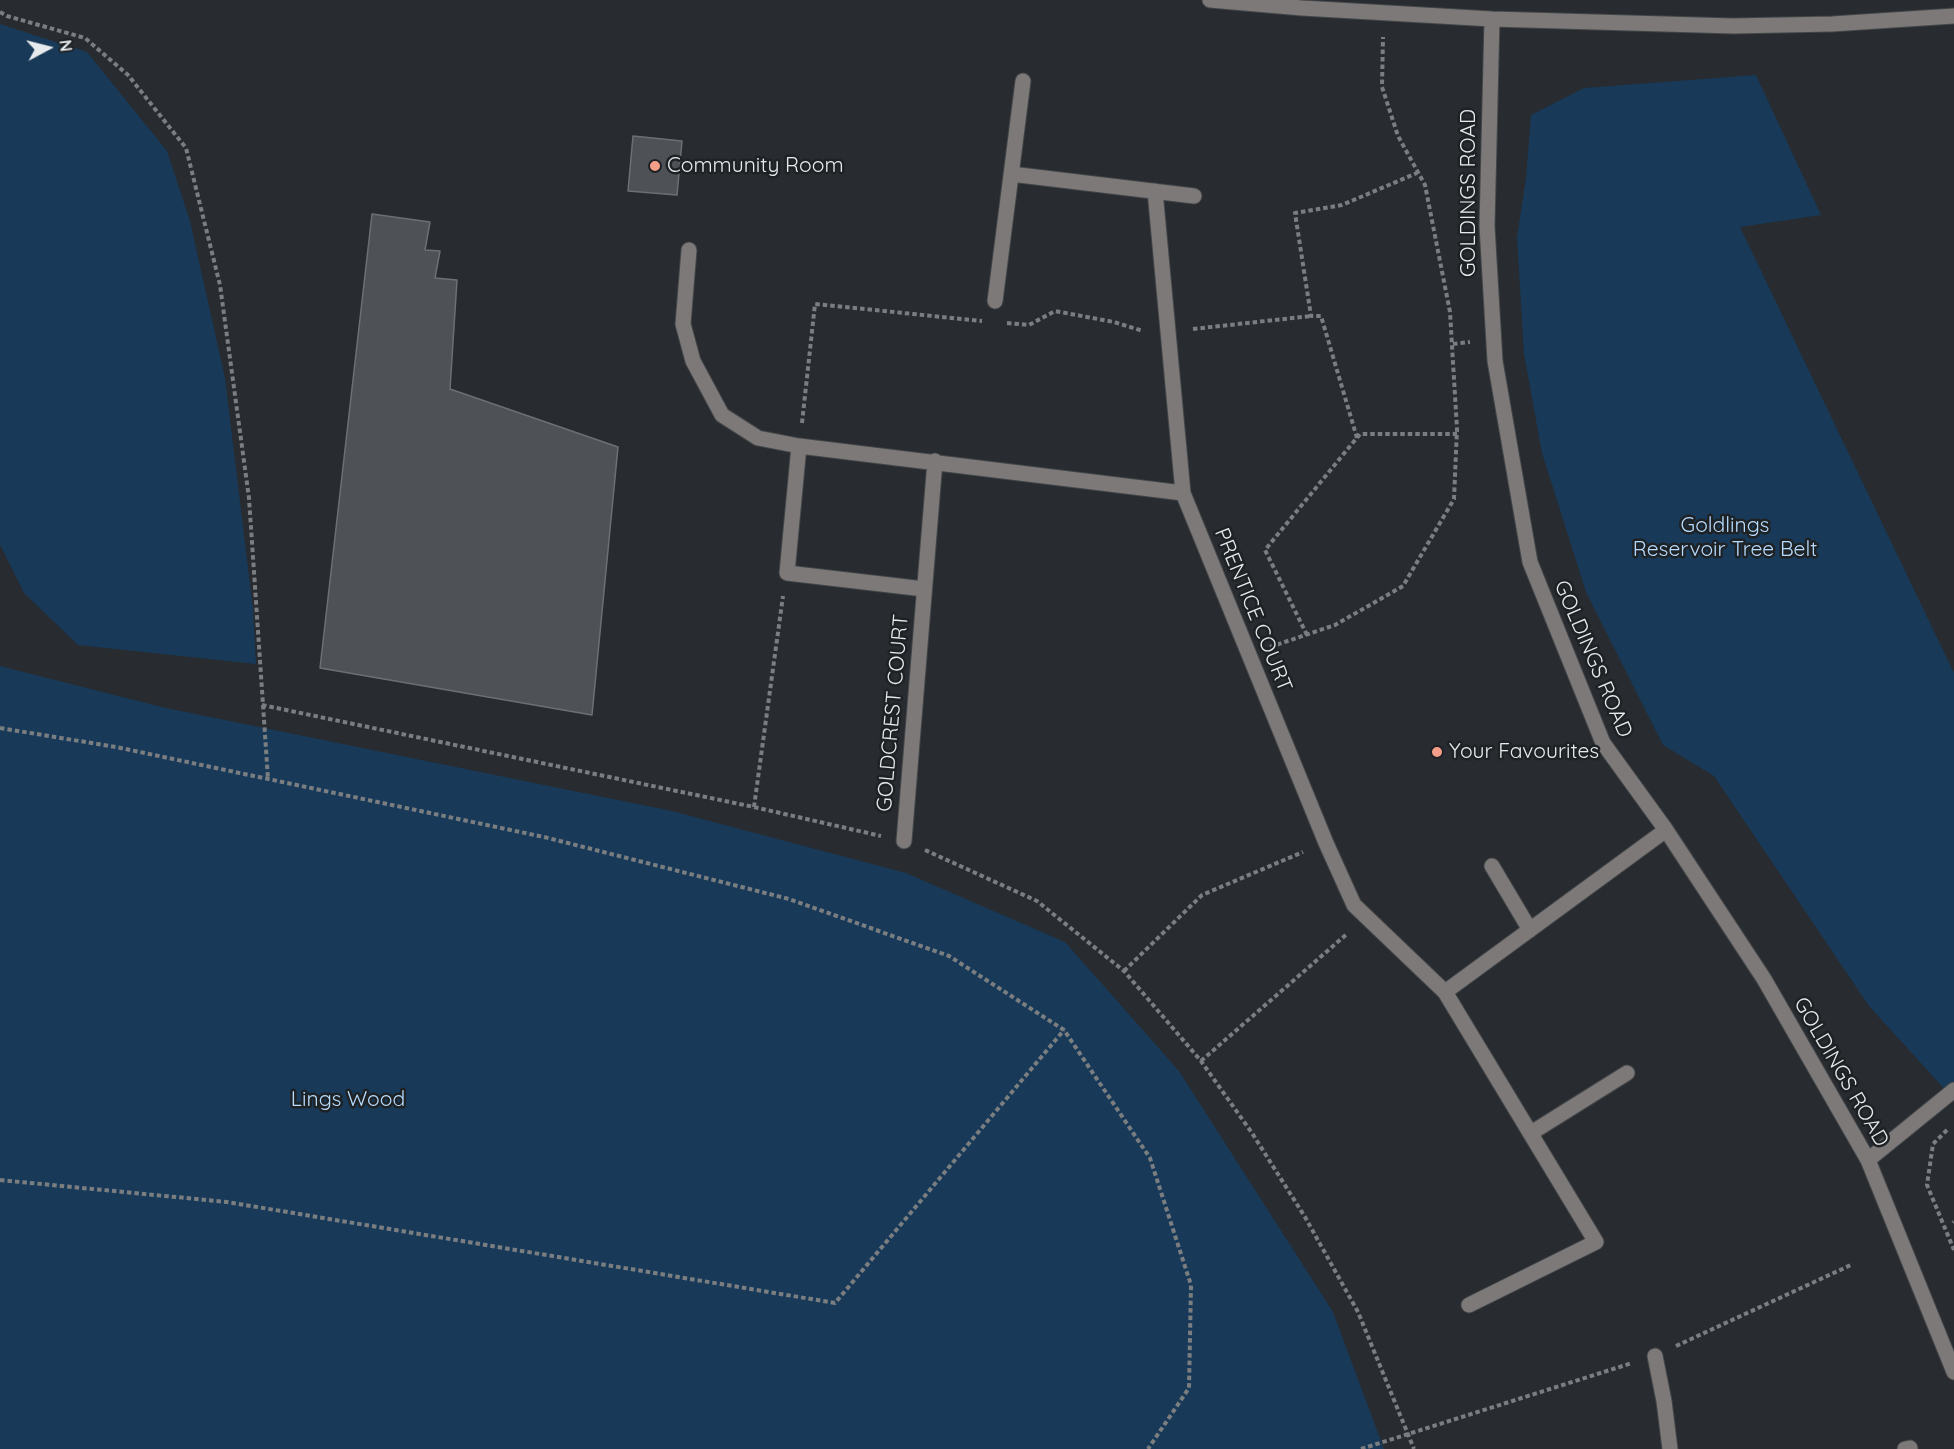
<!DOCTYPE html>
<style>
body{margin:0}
#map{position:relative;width:1954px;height:1449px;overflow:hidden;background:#282b2f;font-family:Quicksand,sans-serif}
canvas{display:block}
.north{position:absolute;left:18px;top:18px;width:60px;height:60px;-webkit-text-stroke:4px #1e2225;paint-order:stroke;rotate:83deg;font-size:16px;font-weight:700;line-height:24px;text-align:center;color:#e7eaec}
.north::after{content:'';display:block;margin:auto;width:21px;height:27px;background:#e7eaec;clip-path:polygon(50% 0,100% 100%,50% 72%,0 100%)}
</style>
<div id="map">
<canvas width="1954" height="1449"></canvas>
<div class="north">N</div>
</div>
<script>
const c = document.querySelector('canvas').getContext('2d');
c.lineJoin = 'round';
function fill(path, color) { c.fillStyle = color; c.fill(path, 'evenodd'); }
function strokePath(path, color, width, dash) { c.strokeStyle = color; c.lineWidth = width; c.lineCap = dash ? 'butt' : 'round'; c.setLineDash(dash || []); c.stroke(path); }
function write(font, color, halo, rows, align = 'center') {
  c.font = font + ' Quicksand,sans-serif'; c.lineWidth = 5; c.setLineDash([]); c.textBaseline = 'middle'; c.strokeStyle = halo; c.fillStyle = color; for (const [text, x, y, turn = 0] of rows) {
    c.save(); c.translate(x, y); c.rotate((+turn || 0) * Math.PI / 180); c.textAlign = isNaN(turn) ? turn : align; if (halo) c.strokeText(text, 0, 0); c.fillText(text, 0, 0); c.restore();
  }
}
const green = new Path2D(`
 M0,24l87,28 80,99 23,70 35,157 28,231 3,55 -178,-19 -54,-52 -24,-48z
 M1756,75l65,140 -81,12 214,446v417l-5,4 -80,-88 -155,-230 -51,-31 -77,-153 -44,-139 -18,-99 -7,-116 9,-60 5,-63 53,-27z
 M0,666l166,42 506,103 234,62 159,69 114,129 154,241 51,137h-1384z`);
const building = new Path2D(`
 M633,136l49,5 -5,54 -49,-4z
 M372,214l58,8 -5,28 15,1 -5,27 22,2 -7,109 168,58 -26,268 -272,-47z`);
const path = new Path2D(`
 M0,12l7,4 78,22 43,37 58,73 34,137 29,213 19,281
 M1007,323l22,2 26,-14 59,11 29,9
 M1193,329l118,-13
 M1453,344l17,-2
 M802,423l13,-119 167,17
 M1357,438l-36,-122h-10l-16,-103 47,-8 75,-32
 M1307,635l-42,-85 95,-116h97
 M1270,647l65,-22 68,-39 51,-87 3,-70 -7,-117 -25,-127 -27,-49 -16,-49 1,-50
 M262,705l492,102 127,29
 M0,728l116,19 428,90 245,62 160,57 115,74 86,128 41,127 -2,103 -41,61
 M754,807l29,-211
 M925,850l112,51 87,70 77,90 51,72 53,84 53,95 56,137
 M1124,971l78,-76 101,-43
 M1201,1061l147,-128
 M1947,1130l-14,14 -6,41 27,65
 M0,1180l227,22 608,101 229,-273
 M1953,1223l1,-1
 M1676,1346l177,-82
 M1361,1449l271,-86`);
const minor = new Path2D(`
 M1210,0l92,8 190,11 241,7 99,-2 122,-8
 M1492,19l-5,207 8,135 35,201 73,181 63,87 98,149 104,181 86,212
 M1011,174l183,22
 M1155,191l28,302 143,350 28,62 91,87 151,250 -127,63
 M689,250l-6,74 10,37 29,54 36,23 41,8 384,47
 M995,301l28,-220
 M799,446l-12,127 137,16
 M904,841l31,-380
 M1492,866l38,64
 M1445,992l221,-162
 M1531,1133l96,-60
 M1868,1160l86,-70
 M1655,1356l9,45 6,48
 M1905,1449l5,-1`);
const markers = [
 [655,166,6,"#f49e89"],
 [1437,752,6,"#f49e89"]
];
const poiNames = [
 ["Community Room",667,166],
 ["Your Favourites",1449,752]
];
const streetNames = [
 ["GOLDINGS ROAD",1469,193,-90],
 ["PRENTICE COURT",1253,610,68],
 ["GOLDINGS ROAD",1593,659,67],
 ["GOLDCREST COURT",893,713,-85],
 ["GOLDINGS ROAD",1841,1072,60]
];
const parkNames = [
 ["Goldlings",1725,526],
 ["Reservoir Tree Belt",1725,550],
 ["Lings Wood",348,1100]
];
fill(green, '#183a58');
fill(building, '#4e5256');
strokePath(building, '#6c7074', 1.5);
strokePath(minor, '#434649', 17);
strokePath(path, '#7b7e81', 4, [4.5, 3]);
strokePath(minor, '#7c7978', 15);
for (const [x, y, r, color] of markers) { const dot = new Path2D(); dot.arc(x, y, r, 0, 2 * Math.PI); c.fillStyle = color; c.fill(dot); strokePath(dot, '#1e2225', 2); }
write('21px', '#e7eaec', '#1e2225', poiNames, 'left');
write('21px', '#e7eaec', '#1e2225', streetNames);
write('21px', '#b6dbfe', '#1e2225', parkNames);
</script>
